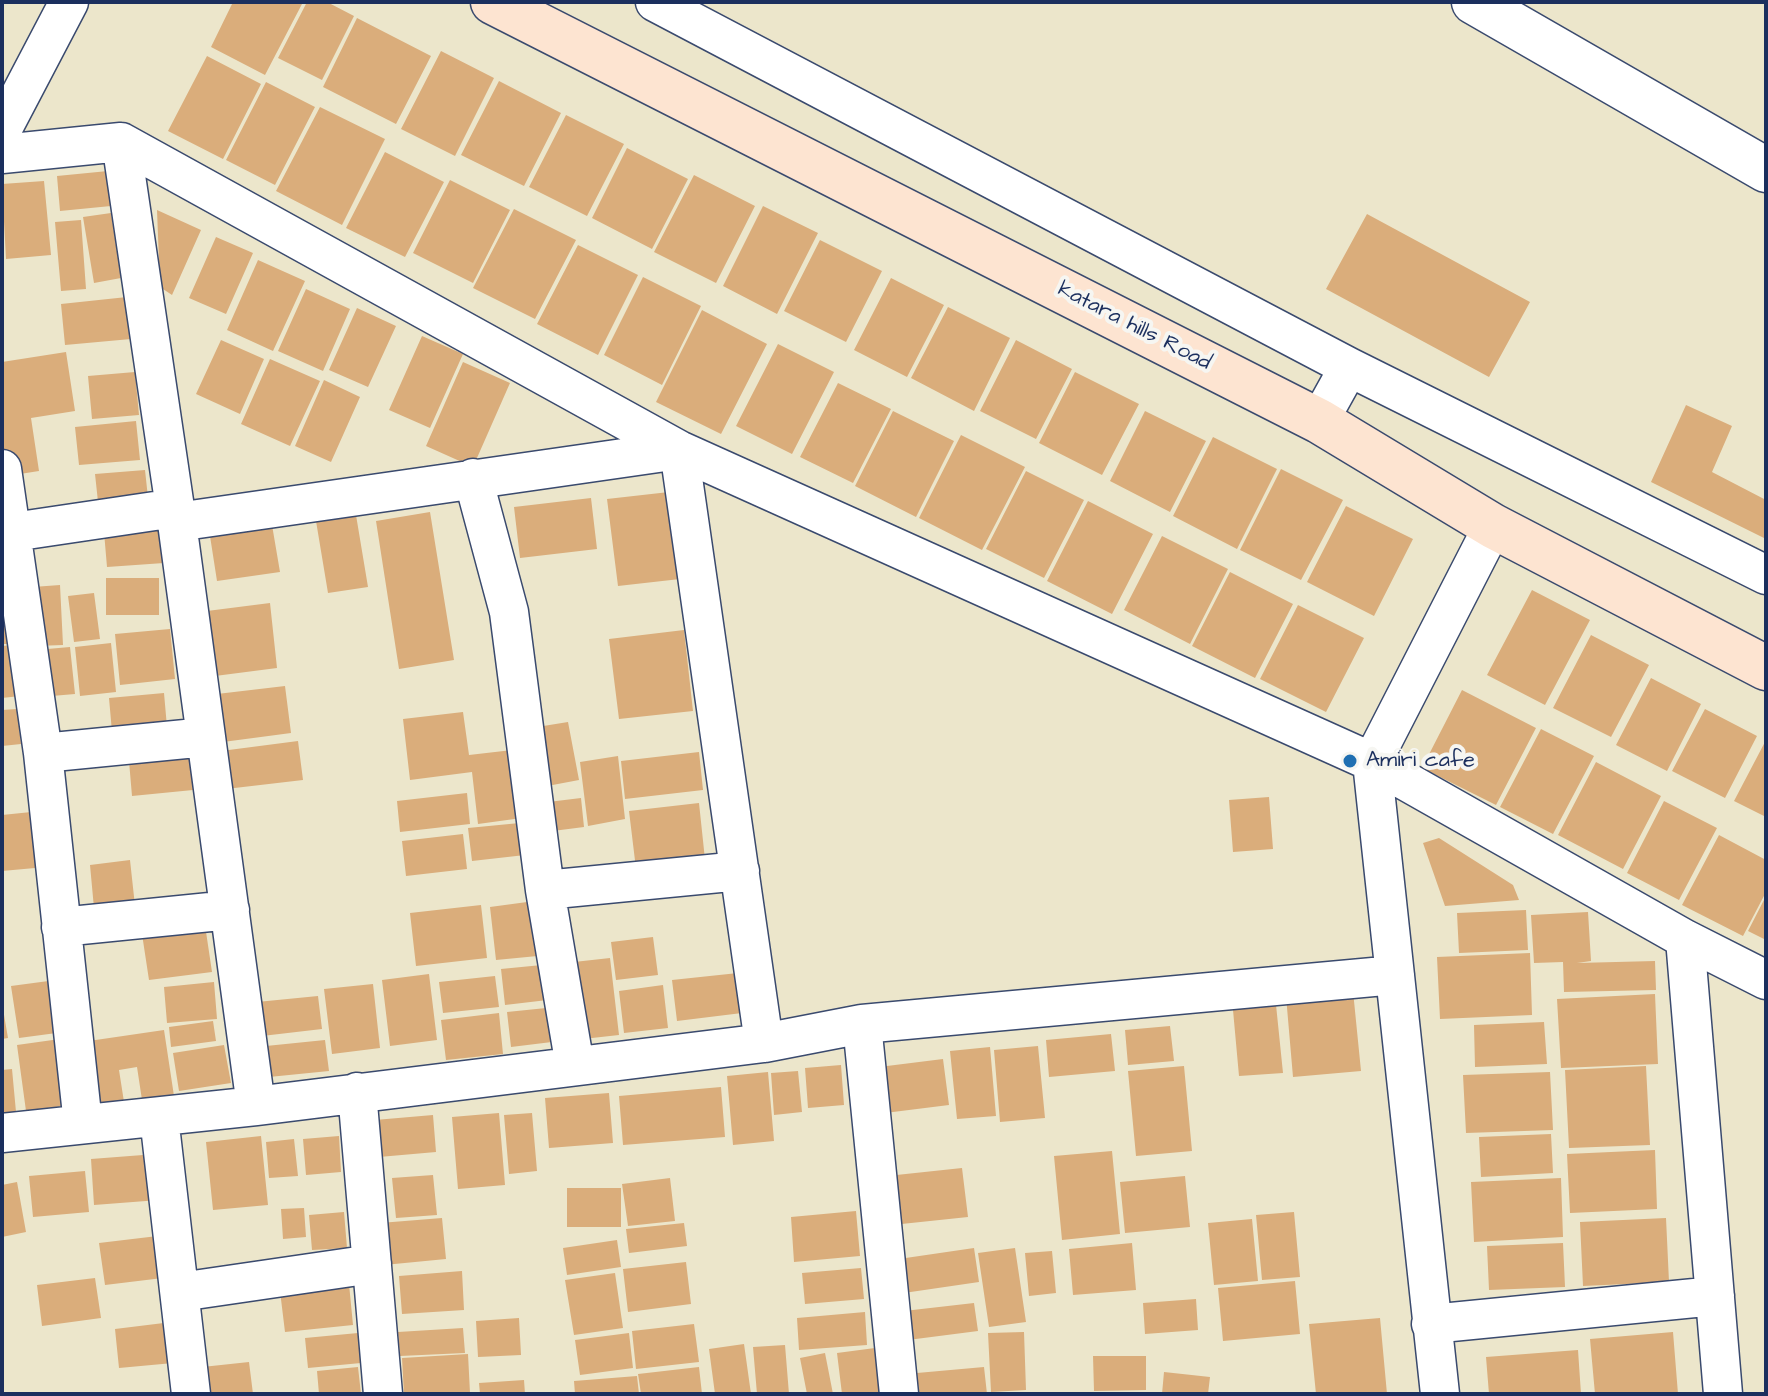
<!DOCTYPE html>
<style>
body{margin:0}
#map{position:relative;width:1768px;height:1396px;overflow:hidden;background:#ece6cb;font-family:"Architects Daughter",sans-serif}
canvas{display:block}
.frame{position:absolute;inset:0;border:4px solid #1b2f5e;pointer-events:none}
</style>
<div id="map">
<canvas width="1768" height="1396"></canvas>
<div class="frame"></div>
</div>
<script>
const c = document.querySelector('canvas').getContext('2d');
c.lineJoin = 'round';
function fill(path, color) { c.fillStyle = color; c.fill(path, 'evenodd'); }
function strokePath(path, color, width, dash) { c.strokeStyle = color; c.lineWidth = width; c.lineCap = dash ? 'butt' : 'round'; c.setLineDash(dash || []); c.stroke(path); }
function write(font, color, halo, rows, align = 'center') {
  c.font = font + ' "Architects Daughter",sans-serif'; c.lineWidth = 8; c.setLineDash([]); c.textBaseline = 'middle'; c.strokeStyle = halo; c.fillStyle = color; for (const [text, x, y, turn = 0] of rows) {
    c.save(); c.translate(x, y); c.rotate((+turn || 0) * Math.PI / 180); c.textAlign = isNaN(turn) ? turn : align; if (halo) c.strokeText(text, 0, 0); c.fillText(text, 0, 0); c.restore();
  }
}
const building = new Path2D(`
 M233,2l69,2 -37,71 -54,-28z
 M307,2h20l27,14 -32,64 -44,-22z
 M357,18l74,38 -35,68 -73,-37z
 M441,51l53,27 -39,78 -54,-27z
 M207,56l54,28 -38,75 -55,-28z
 M499,81l62,32 -37,73 -63,-31z
 M266,82l49,25 -40,78 -49,-25z
 M320,107l65,32 -43,86 -66,-34z
 M566,115l58,29 -37,72 -58,-29z
 M627,148l61,31 -36,70 -60,-31z
 M385,152l59,30 -39,75 -59,-29z
 M108,171l3,35 -51,5 -3,-35z
 M694,175l61,31 -39,77 -62,-31z
 M450,180l60,30 -37,73 -60,-30z
 M44,181l7,74 -45,4 -4,-75z
 M763,206l55,27 -41,81 -54,-28z
 M514,209l62,31 -41,79 -62,-31z
 M157,210l44,20 -29,65 -12,-8z
 M111,213l10,65 -27,5 -11,-66z
 M1367,214l163,88 -41,75 -163,-88z
 M81,220l5,69 -25,2 -6,-69z
 M216,237l37,16 -27,61 -37,-16z
 M820,240l62,31 -36,71 -62,-31z
 M578,245l60,30 -40,80 -61,-31z
 M258,260l47,21 -32,70 -46,-21z
 M643,277l58,29 -39,79 -58,-30z
 M891,278l53,27 -37,72 -53,-27z
 M306,289l44,20 -27,62 -45,-20z
 M127,297l4,42 -66,6 -4,-41z
 M948,307l62,31 -36,73 -63,-33z
 M357,308l39,18 -28,61 -39,-17z
 M702,310l65,34 -46,90 -65,-32z
 M422,336l41,18 -33,74 -41,-18z
 M221,340l43,19 -24,55 -44,-20z
 M1016,340l56,29 -36,70 -56,-28z
 M778,344l56,28 -42,82 -56,-28z
 M66,352l9,59 -44,7 8,53 -32,5 -5,-34v-80z
 M270,359l50,22 -30,65 -49,-22z
 M463,362l47,21 -37,84 -47,-21z
 M135,372l4,43 -47,4 -4,-43z
 M1075,372l64,32 -37,71 -63,-32z
 M324,380l36,17 -29,65 -36,-16z
 M838,383l53,26 -38,74 -53,-26z
 M1686,405l46,21 -20,46 54,28v39l-115,-57z
 M893,411l61,30 -38,76 -61,-31z
 M1145,411l61,30 -36,71 -60,-31z
 M136,421l4,39 -61,5 -4,-38z
 M961,435l64,32 -43,83 -63,-32z
 M1213,437l64,32 -40,80 -64,-33z
 M1281,469l62,31 -42,80 -61,-30z
 M145,470l4,37 -50,4 -4,-37z
 M1026,471l58,29 -40,78 -58,-29z
 M669,492l11,87 -62,7 -11,-87z
 M591,498l6,51 -77,9 -6,-51z
 M1088,501l65,33 -41,80 -65,-33z
 M1346,506l67,33 -39,77 -67,-34z
 M430,512l24,148 -55,9 -23,-148z
 M356,515l12,72 -40,6 -12,-72z
 M272,525l8,47 -63,9 -7,-45z
 M161,528l3,35 -57,4 -3,-35z
 M1162,536l66,33 -38,75 -66,-34z
 M1230,572l63,32 -38,74 -63,-32z
 M106,578h53v37h-53z
 M60,585l3,60 -27,1 -3,-59z
 M1532,590l58,30 -45,85 -58,-30z
 M2,593l10,51h-10z
 M94,593l6,46 -26,3 -6,-46z
 M270,603l7,65 -62,8 -8,-65z
 M1298,605l66,33 -38,74 -66,-33z
 M170,629l5,50 -55,6 -5,-51z
 M684,630l9,81 -74,8 -10,-80z
 M1591,635l58,30 -38,72 -58,-29z
 M111,643l5,49 -36,4 -5,-49z
 M14,645l6,51 -18,2v-52z
 M70,647l5,47 -35,3 -4,-47z
 M1651,678l50,26 -34,67 -51,-26z
 M285,686l6,47 -68,9 -6,-48z
 M1462,690l74,38 -40,77 -74,-37z
 M164,693l3,34 -55,5 -3,-34z
 M17,709l4,35 -19,2v-36z
 M1705,709l52,27 -32,62 -53,-27z
 M463,712l6,43 52,-6 8,68 -51,7 -6,-52 -62,8 -7,-61z
 M568,722l11,58 -37,7 -11,-59z
 M1541,729l53,27 -41,78 -53,-27z
 M1766,740v77l-32,-16z
 M298,741l5,39 -77,9 -5,-38z
 M699,752l4,38 -78,9 -4,-38z
 M189,755l4,35 -61,6 -3,-35z
 M618,756l7,63 -37,7 -8,-64z
 M1596,762l65,34 -38,73 -65,-34z
 M467,793l3,31 -70,8 -3,-31z
 M1269,797l4,52 -40,3 -4,-52z
 M581,798l3,29 -39,5 -5,-29z
 M1664,801l53,27 -38,72 -52,-27z
 M699,803l7,66 -69,8 -8,-66z
 M41,811l5,56 -44,4v-56z
 M530,822l4,32 -62,7 -4,-33z
 M463,834l4,35 -61,7 -4,-35z
 M1719,835l47,25v32l-23,44 -61,-31z
 M1439,838l74,47 6,15 -74,6 -22,-63z
 M130,860l6,55 -41,4 -5,-54z
 M1766,896v44l-18,-9z
 M542,900l6,55 -52,5 -6,-53z
 M481,905l6,53 -71,8 -6,-53z
 M1526,910l2,40 -69,3 -2,-40z
 M1588,912l3,49 -14,2 78,-2 1,29 -92,2 -1,-30 -29,1 -3,-48z
 M205,925l7,47 -63,8 -7,-46z
 M653,937l5,38 -42,5 -5,-38z
 M1530,953l2,62 -92,4 -3,-62z
 M610,958l9,77 -45,5 -9,-77z
 M552,964l4,35 -51,6 -4,-36z
 M738,973l4,40 -65,8 -5,-41z
 M429,974l8,66 -47,6 -8,-66z
 M495,976l4,31 -56,6 -4,-31z
 M56,980l8,52 -45,6 -8,-52z
 M214,982l3,37 -50,4 -3,-36z
 M373,984l7,64 -48,6 -8,-65z
 M663,985l5,43 -44,5 -5,-42z
 M1353,991l8,80 -68,6 -7,-81z
 M1655,994l3,70 -97,4 -4,-69z
 M1275,995l8,78 -44,3 -7,-77z
 M318,996l4,33 -60,7 -5,-34z
 M2,1003l6,35 -6,1z
 M556,1007l4,34 -49,6 -4,-35z
 M499,1013l4,41 -57,6 -5,-40z
 M213,1021l3,20 -45,6 -2,-20z
 M1544,1022l3,42 -72,3 -1,-42z
 M1170,1026l4,35 -46,4 -3,-35z
 M164,1030l10,66 -32,4 -5,-33 -18,3 5,32 -32,4 -10,-64z
 M1111,1034l4,37 -66,6 -3,-37z
 M67,1038l10,66 -51,7 -9,-66z
 M325,1040l4,31 -60,6 -3,-31z
 M224,1045l7,38 -52,8 -6,-38z
 M1038,1046l7,72 -45,4 -6,-72z
 M990,1047l6,69 -39,3 -7,-68z
 M943,1059l6,46 -72,9 -6,-46z
 M841,1065l3,40 -36,3 -3,-40z
 M1184,1066l8,85 -56,5 -8,-85z
 M1646,1066l4,79 -81,3 -4,-78z
 M12,1069l4,43 -14,1v-43z
 M798,1071l4,41 -28,3 -3,-42z
 M768,1072l6,69 -41,4 -6,-69z
 M1550,1072l3,58 -87,3 -3,-58z
 M721,1087l4,50 -102,8 -4,-49z
 M609,1093l4,50 -64,5 -4,-50z
 M499,1113l6,72 -47,4 -6,-72z
 M532,1113l5,58 -28,3 -5,-59z
 M433,1115l3,37 -57,5 -4,-37z
 M1551,1134l2,39 -72,4 -2,-40z
 M261,1136l7,69 -55,5 -7,-68z
 M339,1136l2,36 -35,3 -3,-36z
 M294,1139l4,37 -29,2 -3,-36z
 M1655,1150l2,59 -87,4 -3,-59z
 M1112,1151l8,83 -58,6 -8,-84z
 M156,1154l3,46 -65,5 -3,-46z
 M962,1168l6,49 -76,8 -5,-49z
 M85,1171l4,41 -56,5 -4,-41z
 M433,1175l4,40 -41,3 -4,-40z
 M1185,1176l5,51 -65,6 -5,-51z
 M670,1178l5,43 -47,5 -6,-42z
 M1561,1178l2,59 -89,5 -3,-60z
 M17,1182l9,50 -24,5v-52z
 M567,1188h54v39h-54z
 M304,1208l2,29 -23,2 -2,-30z
 M856,1211l4,45 -66,6 -3,-45z
 M344,1212l3,36 -35,2 -3,-35z
 M1294,1212l6,65 -38,3 -6,-65z
 M442,1218l4,41 -62,6 -4,-42z
 M1666,1218l3,64 -86,4 -3,-64z
 M1252,1219l6,62 -44,4 -6,-62z
 M684,1223l3,23 -58,7 -3,-24z
 M166,1235l5,42 -66,8 -6,-42z
 M617,1240l4,27 -54,8 -4,-27z
 M1132,1243l4,47 -63,5 -4,-46z
 M1563,1243l2,44 -76,3 -2,-44z
 M974,1248l5,34 -82,12 -5,-34z
 M1015,1248l11,74 -37,5 -11,-74z
 M1052,1251l4,42 -27,3 -4,-43z
 M686,1262l5,42 -63,8 -5,-43z
 M861,1268l3,31 -59,5 -3,-31z
 M462,1271l2,39 -62,4 -3,-38z
 M615,1273l8,55 -49,7 -9,-55z
 M95,1278l6,40 -59,8 -5,-41z
 M1295,1281l5,53 -77,7 -5,-53z
 M349,1284l4,41 -68,7 -5,-41z
 M1196,1299l2,31 -53,4 -2,-31z
 M974,1303l4,28 -70,9 -4,-29z
 M865,1312l2,33 -68,5 -2,-32z
 M519,1318l2,37 -43,2 -2,-36z
 M1380,1318l7,76h-71l-7,-70z
 M180,1321l4,41 -65,6 -4,-39z
 M694,1324l5,38 -63,7 -4,-38z
 M463,1328l2,25 -65,3 -2,-24z
 M1024,1332l2,58 -35,2 -3,-59z
 M1673,1332l5,62h-83l-5,-55z
 M358,1333l3,30 -53,5 -3,-30z
 M629,1333l4,35 -53,7 -5,-35z
 M744,1344l7,50h-36l-6,-45z
 M785,1345l4,49h-32l-4,-47z
 M875,1348l5,46h-38l-5,-41z
 M1578,1350l3,44h-92l-3,-37z
 M825,1353l8,41h-26l-7,-36z
 M468,1354l2,39 -66,1 -2,-36z
 M1093,1356h53v34l-52,1z
 M249,1362l4,32h-57l-3,-26z
 M358,1367l3,27h-42l-2,-23z
 M699,1367l3,27h-61l-3,-20z
 M984,1367l3,27h-68l-2,-21z
 M1164,1372l46,5 -2,17h-46z
 M637,1376l2,18h-64l-1,-13z
 M524,1380l1,14h-45l-1,-11z`);
const minor = new Path2D(`
 M655,2l694,365 417,208
 M2,130l67,-128
 M121,142l54,366 81,598
 M2,154l119,-12 558,308 693,312 313,177 81,41
 M1319,421l30,-54
 M2,469l41,284 40,371
 M473,478l36,134 36,278 30,176
 M177,522l502,-72 85,593
 M13,532l162,-24
 M43,753l163,-16
 M545,890l195,-19
 M61,927l169,-17
 M1685,939l38,455
 M862,1024l37,370
 M357,1092l26,302
 M159,1117l32,277
 M2,1133l254,-27 508,-63 98,-19 533,-49
 M180,1292l192,-28
 M1431,1324l284,-28
 M1440,1394l-68,-632 121,-236`);
const tertiary = new Path2D(`
 M1474,2l292,168`);
const secondary = new Path2D(`
 M493,2l826,419 174,105 273,142`);
const markers = [
 [1350,761,8,"#1f6fb2"]
];
const streetNames = [
 ["katara hills Road",1134,327,27]
];
const poiNames = [
 ["Amiri cafe",1366,761]
];
fill(building, '#daad7b');
strokePath(minor, '#3a4a6e', 41);
strokePath(tertiary, '#3a4a6e', 47);
strokePath(secondary, '#3a4a6e', 47);
strokePath(minor, '#fff', 38);
strokePath(tertiary, '#fff', 44);
strokePath(secondary, '#fde4d1', 44);
for (const [x, y, r, color] of markers) { const dot = new Path2D(); dot.arc(x, y, r, 0, 2 * Math.PI); c.fillStyle = color; c.fill(dot); strokePath(dot, '#f6f6f2', 3); }
write('22px', '#1b2f5e', '#f6f6f2', streetNames);
write('22px', '#1b2f5e', '#f6f6f2', poiNames, 'left');
</script>
